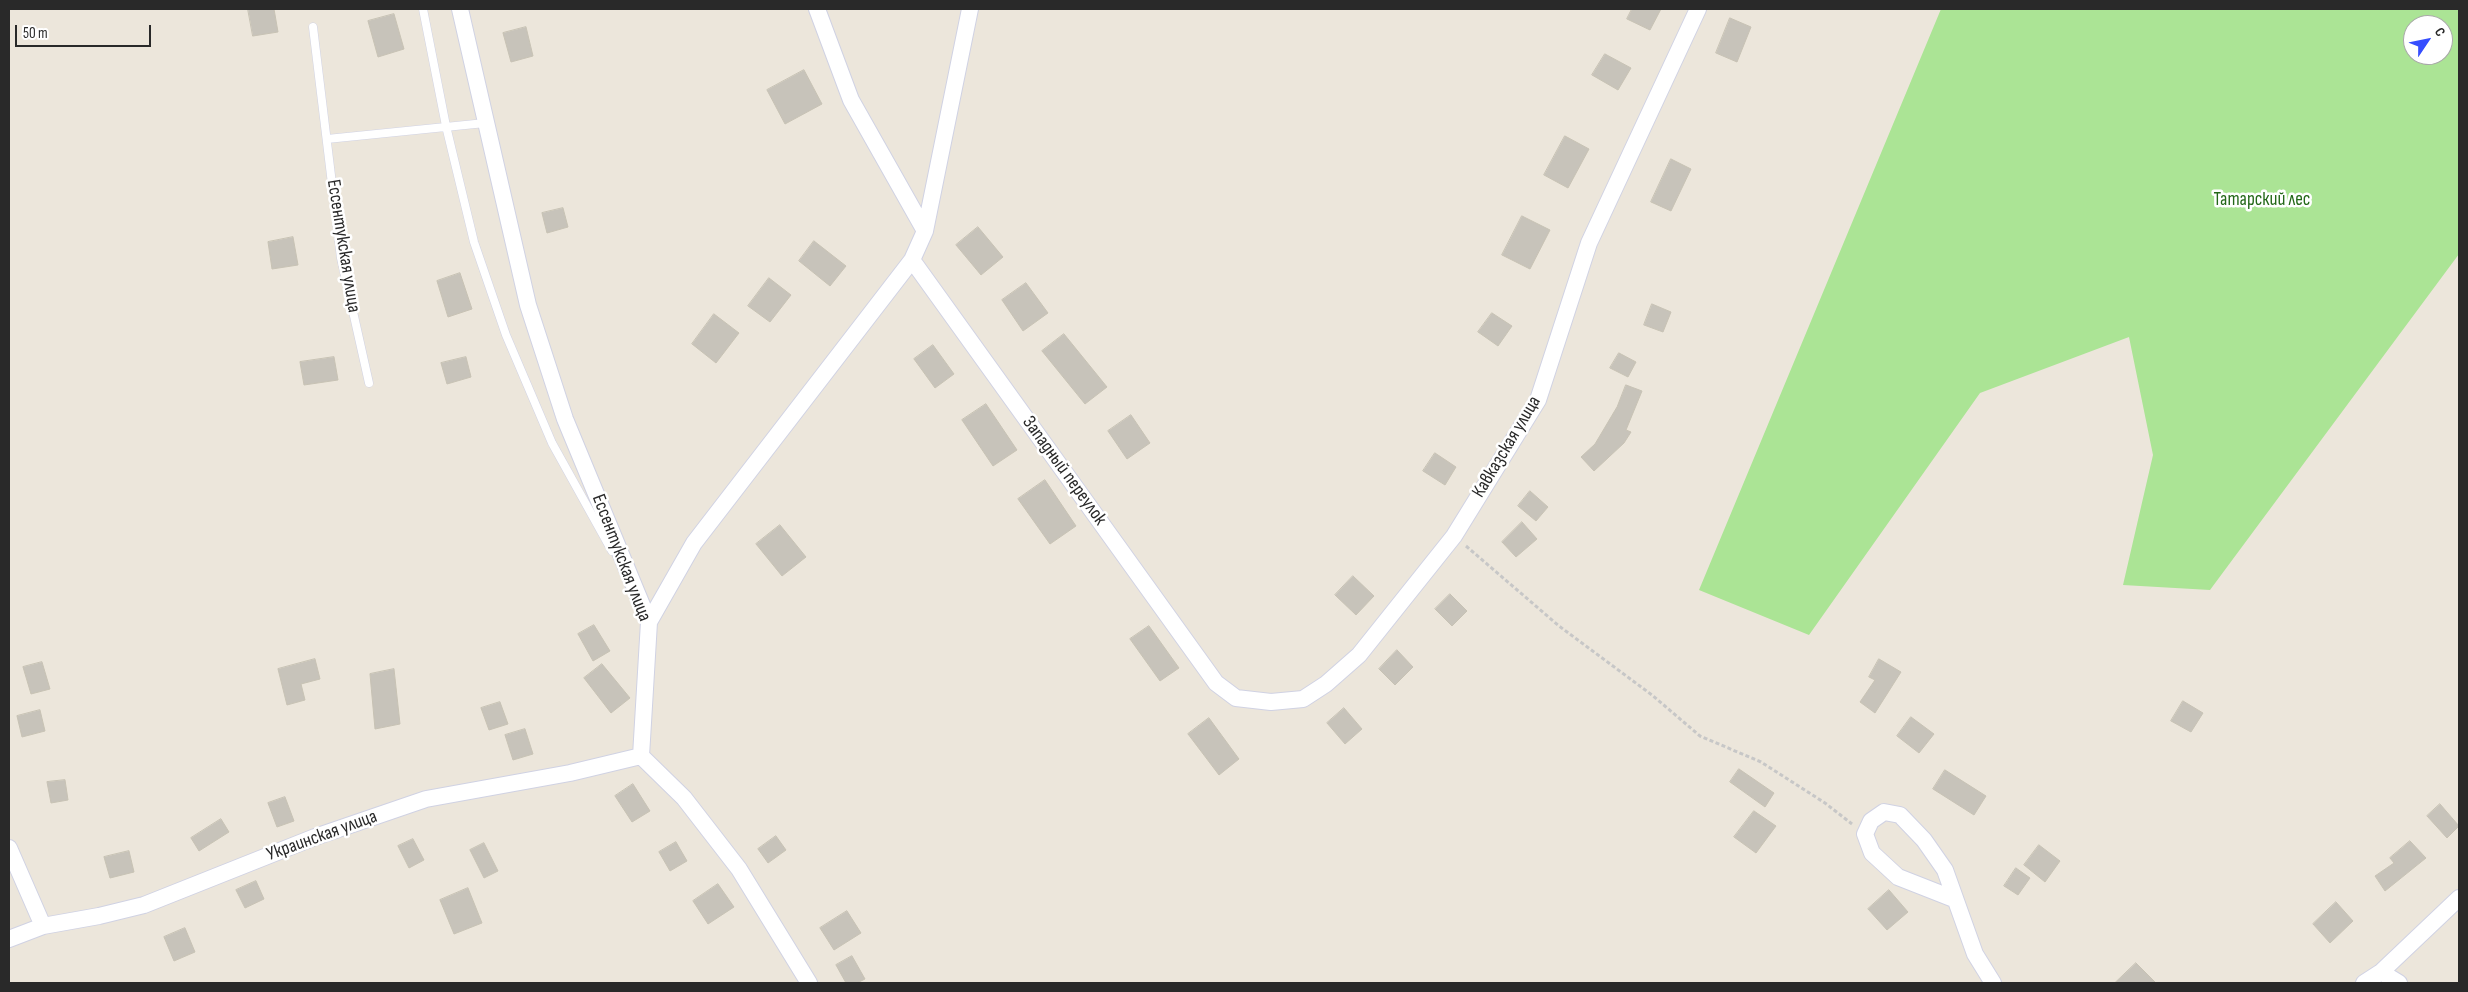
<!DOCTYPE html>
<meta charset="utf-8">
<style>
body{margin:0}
#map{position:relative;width:2468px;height:992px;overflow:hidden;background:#ece6db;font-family:"Sofia Sans Condensed",sans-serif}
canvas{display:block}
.frame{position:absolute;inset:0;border:10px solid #292929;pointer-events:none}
.north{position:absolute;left:2403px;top:15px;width:50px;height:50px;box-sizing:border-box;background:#fff;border:1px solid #a9a9a9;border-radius:50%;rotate:56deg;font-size:14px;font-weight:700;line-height:20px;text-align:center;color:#292929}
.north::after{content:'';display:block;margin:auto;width:18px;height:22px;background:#364efe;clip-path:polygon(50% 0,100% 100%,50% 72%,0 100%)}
.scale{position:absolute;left:15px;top:25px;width:136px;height:22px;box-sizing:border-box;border:2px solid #292929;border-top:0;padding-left:6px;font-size:15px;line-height:18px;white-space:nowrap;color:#292929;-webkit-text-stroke:4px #fff;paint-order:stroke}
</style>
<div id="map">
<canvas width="2468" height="992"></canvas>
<div class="frame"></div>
<div class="north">С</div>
<div class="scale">50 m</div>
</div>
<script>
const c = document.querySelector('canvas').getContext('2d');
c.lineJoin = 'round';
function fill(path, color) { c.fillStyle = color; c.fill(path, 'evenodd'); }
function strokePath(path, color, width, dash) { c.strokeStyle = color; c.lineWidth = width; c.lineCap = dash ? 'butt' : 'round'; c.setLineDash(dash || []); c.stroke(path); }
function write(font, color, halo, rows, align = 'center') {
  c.font = font + ' "Sofia Sans Condensed",sans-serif'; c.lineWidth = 5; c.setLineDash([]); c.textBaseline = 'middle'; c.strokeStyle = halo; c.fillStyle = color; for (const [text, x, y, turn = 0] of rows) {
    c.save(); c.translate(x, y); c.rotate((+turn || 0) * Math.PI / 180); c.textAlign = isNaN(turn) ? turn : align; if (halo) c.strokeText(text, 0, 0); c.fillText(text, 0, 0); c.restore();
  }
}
const green = new Path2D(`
 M1941,9h518v245l-249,336 -87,-5 30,-130 -24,-118 -149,56 -171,242 -110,-45zM2413,25h30v30h-30z`);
const building = new Path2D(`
 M248,9h26l4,23 -25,4z
 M1632,9h29l-11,21 -23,-11z
 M394,14l10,35 -26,8 -10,-36z
 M1730,18l21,9 -14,35 -21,-9z
 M526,27l7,29 -22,6 -8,-29z
 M1605,54l26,14 -13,22 -26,-15z
 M804,70l18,34 -37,20 -18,-34z
 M1565,136l24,13 -21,39 -24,-13z
 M1671,159l20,10 -20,42 -20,-9z
 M563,208l5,19 -21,6 -5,-20z
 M1522,216l28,14 -20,39 -28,-14z
 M978,227l25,30 -22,18 -25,-30z
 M293,237l5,28 -26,4 -4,-27z
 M814,241l32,25 -16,20 -31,-25z
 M460,273l12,36 -24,8 -11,-36z
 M769,278l22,17 -21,27 -22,-16z
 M1026,283l22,30 -25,18 -21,-31z
 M1652,304l19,8 -8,20 -19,-7z
 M1492,313l20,13 -14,20 -20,-14z
 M714,314l25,19 -23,30 -24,-19z
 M1064,334l43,53 -22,17 -43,-53z
 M933,345l21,29 -19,14 -21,-29z
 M1619,353l17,9 -8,15 -18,-9z
 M334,357l4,23 -34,5 -4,-23z
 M466,357l5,20 -24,7 -6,-21z
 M1626,385l16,6 -16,39 5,2 -7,11 -30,28 -13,-14 14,-13 22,-37z
 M986,404l31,46 -24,16 -31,-46z
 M1131,415l19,28 -23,16 -19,-28z
 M1435,453l21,14 -11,18 -22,-14z
 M1045,480l31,46 -26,18 -32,-45z
 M1530,491l18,16 -12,14 -18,-15z
 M1522,522l15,17 -21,18 -14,-15z
 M780,525l26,32 -24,19 -26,-32z
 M1353,576l21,20 -18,19 -21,-20z
 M1450,594l17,17 -15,15 -17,-17z
 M594,625l16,26 -17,10 -15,-27z
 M1149,626l30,42 -19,13 -30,-42z
 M1397,650l16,17 -18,18 -16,-16z
 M315,659l5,20 -19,5 4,16 -18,5 -9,-36z
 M1879,659l22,13 -26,41 -15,-11 15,-22 -6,-3z
 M42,662l8,27 -19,5 -8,-27z
 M602,664l28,34 -19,15 -27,-35z
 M394,669l6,55 -25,5 -5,-55z
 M2183,701l20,12 -12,19 -20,-11z
 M500,702l8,22 -19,6 -8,-22z
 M1344,708l18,21 -17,15 -18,-21z
 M40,710l5,21 -23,6 -5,-21z
 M1911,717l23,17 -15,19 -22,-17z
 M1209,718l30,41 -20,16 -31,-41z
 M525,729l8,25 -20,6 -8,-25z
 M1739,769l35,24 -9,14 -35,-25z
 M1945,770l41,26 -12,19 -41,-26z
 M65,780l3,20 -17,3 -4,-21z
 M633,784l17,27 -18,11 -17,-26z
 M285,797l9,24 -17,6 -9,-24z
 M2440,804l19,22 -12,12 -20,-22z
 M1754,811l22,15 -20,27 -22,-16z
 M221,819l8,13 -30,19 -8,-13z
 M776,836l10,14 -18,13 -10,-14z
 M413,839l11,21 -15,8 -11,-22z
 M2410,841l16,17 -41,33 -10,-15 19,-13 -4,-5z
 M676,842l11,19 -17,10 -11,-19z
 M484,843l14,28 -14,7 -14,-28z
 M2039,845l21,16 -15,21 -21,-17z
 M129,851l5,21 -24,6 -6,-21z
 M2016,868l14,10 -12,17 -14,-9z
 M256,881l8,18 -19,9 -9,-18z
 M718,884l16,23 -26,17 -15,-23z
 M468,888l14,35 -28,11 -14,-34z
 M1889,890l19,22 -21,18 -19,-21z
 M2336,902l17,19 -23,22 -17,-19z
 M847,911l14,22 -27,17 -14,-22z
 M185,928l10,24 -21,9 -10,-24z
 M852,956l13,23 -8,4h-11l-10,-18z
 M2136,963l20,20h-41z`);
const path = new Path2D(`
 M1466,546l93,80 93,69 48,41 61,26 64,41 27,21`);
const service = new Path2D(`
 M423,9l23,117 28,116 32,93 46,108 60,108
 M313,27l28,231 28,125
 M327,139l158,-16`);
const minor = new Path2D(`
 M460,9l68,296 37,114 84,203 -8,134 43,42 55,71 70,114
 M817,9l34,91 74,131
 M912,260l304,423 20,15 35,4 32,-3 23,-15 33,-29 95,-119 84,-136 51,-157 109,-234
 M649,622l45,-79 218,-283 13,-29 45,-222
 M9,848l34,78
 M1954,899l-56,-22 -26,-24 -7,-19 6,-13 13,-9 16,3 24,25 21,30 30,84 18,29
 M9,939l34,-13 56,-10 45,-11 171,-68 111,-38 144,-26 71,-17
 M2381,972l18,11
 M2364,983l17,-11 78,-74`);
const parkNames = [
 ["Татарский лес",2262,200]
];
const streetNames = [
 ["Ессентукская улица",343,246,81],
 ["Кавказская улица",1507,447,-59],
 ["Западный переулок",1064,471,54],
 ["Ессентукская улица",621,558,69],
 ["Украинская улица",322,836,-20]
];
fill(green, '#abe495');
fill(building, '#c7c3ba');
strokePath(building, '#c7c2b4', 1);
strokePath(service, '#d0d2e3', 9);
strokePath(minor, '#d0d2e3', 18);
strokePath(path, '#c7c7c7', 3, [4, 2.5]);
strokePath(service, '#fff', 8);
strokePath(minor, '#fff', 16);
write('19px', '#236818', '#fff', parkNames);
write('19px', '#292929', '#fff', streetNames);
</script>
